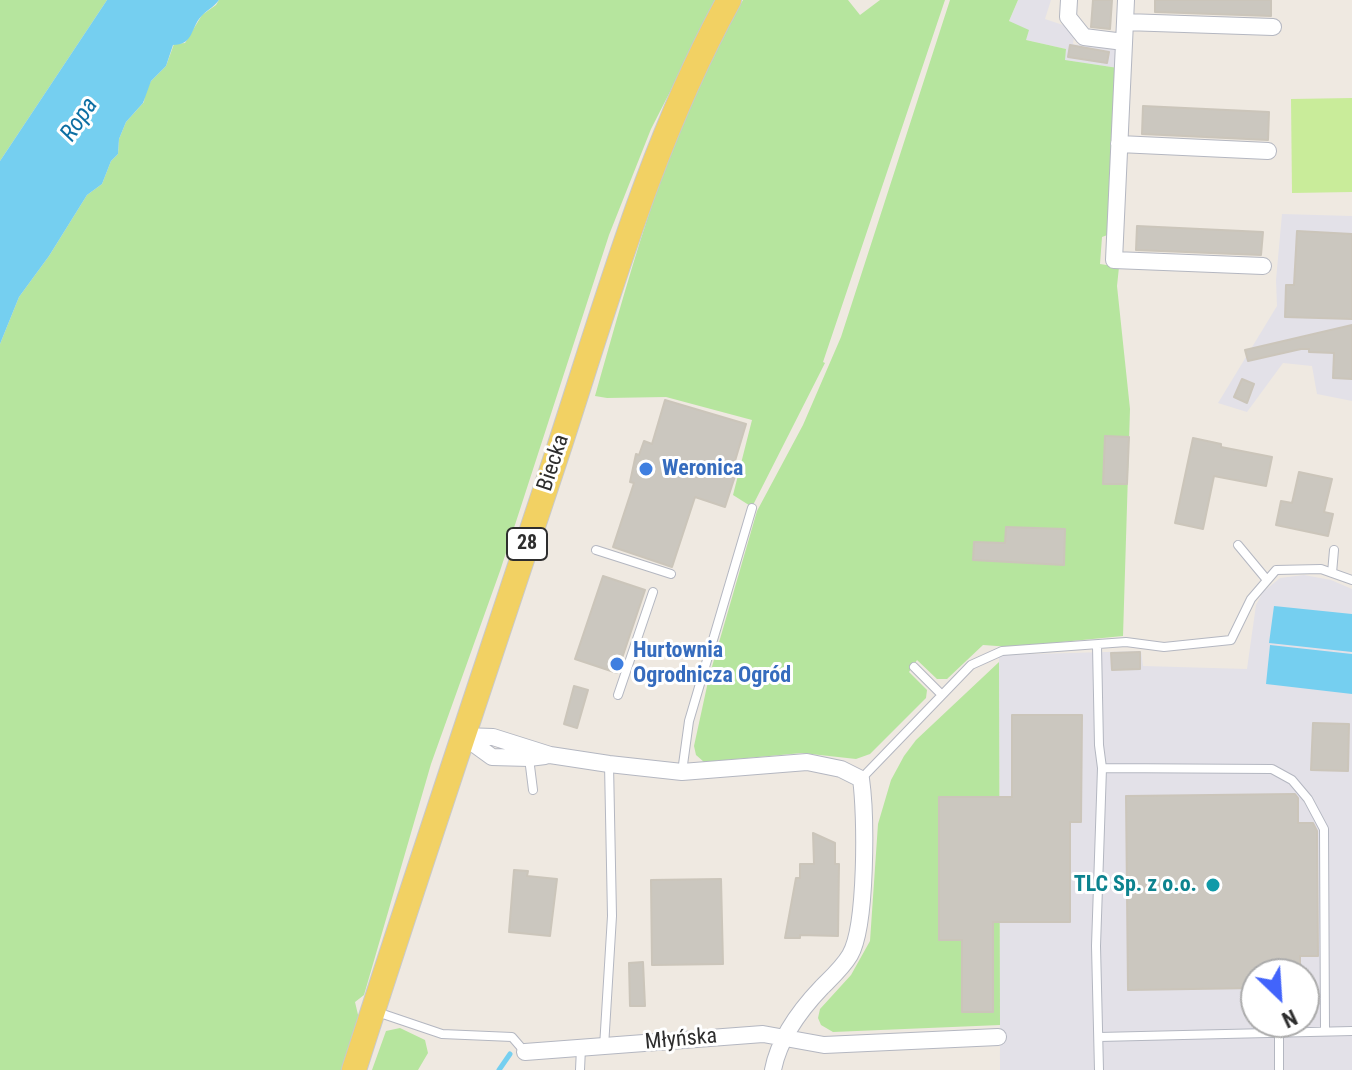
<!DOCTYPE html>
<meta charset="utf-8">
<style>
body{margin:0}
#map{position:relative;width:1352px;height:1070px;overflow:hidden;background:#efe9e1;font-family:"Roboto Condensed",sans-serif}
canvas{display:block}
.north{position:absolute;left:1240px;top:958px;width:80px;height:80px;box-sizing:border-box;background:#fff;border:2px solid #ababab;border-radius:50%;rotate:155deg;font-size:22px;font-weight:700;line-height:32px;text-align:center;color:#2e2e2e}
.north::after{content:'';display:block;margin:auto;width:28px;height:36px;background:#4264fb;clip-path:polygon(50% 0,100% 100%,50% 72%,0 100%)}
</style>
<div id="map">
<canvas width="1352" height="1070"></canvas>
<div class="north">N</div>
</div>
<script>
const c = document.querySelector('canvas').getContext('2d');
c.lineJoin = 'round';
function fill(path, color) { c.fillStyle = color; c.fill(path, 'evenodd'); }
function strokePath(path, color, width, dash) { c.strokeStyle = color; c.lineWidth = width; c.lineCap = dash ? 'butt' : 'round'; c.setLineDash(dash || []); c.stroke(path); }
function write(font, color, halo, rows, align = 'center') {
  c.font = font + ' "Roboto Condensed",sans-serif'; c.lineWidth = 6; c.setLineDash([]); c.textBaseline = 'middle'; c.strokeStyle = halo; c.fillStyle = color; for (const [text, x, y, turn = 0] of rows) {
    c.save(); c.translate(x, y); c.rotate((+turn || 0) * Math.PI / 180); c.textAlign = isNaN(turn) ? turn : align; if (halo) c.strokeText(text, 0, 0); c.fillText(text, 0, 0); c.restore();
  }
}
const industrial = new Path2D(`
 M1018,0h33l-6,19 30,10 -2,15 46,6 -1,18 -54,-8 2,-11 -40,-9 -17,-19z
 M1282,214l70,2v185l-35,-7 -5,-28 -29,-3 -36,49 -29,-9 59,-97 -1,-26z
 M1304,575l27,5 21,9v481h-352l-1,-415 142,-4 2,15 104,3 9,-64 7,-13 17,-14zM1256,974h48v48h-48z`);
const green = new Path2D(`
 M0,0h107l-107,161z
 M219,0h498l-66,129 -42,106 -109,336 -69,193 -67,231 -9,7 4,17 -16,51h-343v-726l19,-47 30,-41 38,-61 15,-11 9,-23 7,-7 1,-15 7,-17 18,-20 1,-10 6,-11 15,-15 8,-22 11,-1 17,-28 14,-10z
 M743,0h105l12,15 20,-15h65l-122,362 2,1 -73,144 -19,-12 19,-75 -86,-23 -59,1 -12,-2c39,-136 75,-275 148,-396z
 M950,0h68l-9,21 20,9 -3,10 40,9 -1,11 53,8 -8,166 -8,3 -2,27 19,3 -2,19 13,123 -7,227 -112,11 -28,-2 -36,34h-10l-20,-19 -8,12 18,18 -1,8 -56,56 -14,5 -54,-6 -98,9 -8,-7 -2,-9 15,-69 48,-166 46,-86 38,-88z
 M999,662l1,363 -167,7 -12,-7 -3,-7 2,-9 31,-34 19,-34 8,-117 13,-44 13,-24 12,-16z
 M400,1028l25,12 3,13 -10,17h-46l14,-39z`);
const pitch = new Path2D(`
 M1352,98v94l-60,1 -1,-94z`);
const water = new Path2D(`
 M107,0h112c-6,8 -14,11 -20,19 -8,11 -7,26 -26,26l-7,21 -15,15 -8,22 -17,19 -7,17 -1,15 -7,7 -9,23 -15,11 -38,61 -30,41 -19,47v-183z
 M1274,606l78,8v38l-83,-9z
 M1270,645l82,9v40l-86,-10z`);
const stream = new Path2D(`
 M499,1070l11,-16`);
const building = new Path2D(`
 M1093,0h19l-2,29 -19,-2z
 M1155,0h116v16l-116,-4z
 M1070,45l39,7 -2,11 -39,-6z
 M1143,106l126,6 -1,28 -126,-6z
 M1137,226l126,6 -2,23 -125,-5z
 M1297,231l55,3v85l-67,-2 1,-32h8z
 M1352,325v54l-19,-1 1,-25 -25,-1v-3h-8l-53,12 -3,-11z
 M1242,379l12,5 -7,19 -13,-6z
 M665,400l81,24 -14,47 4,2 -11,34 -30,-10 -23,70 -59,-20 21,-64 -4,-1 6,-28 3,1 5,-14 8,3z
 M1105,436l24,1 -2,47h-24z
 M1193,438l28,6v3l51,10 -6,29 -52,-10 -11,53 -28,-6z
 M1299,472l33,7 -8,33 9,2 -5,22 -52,-11 5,-24 11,2z
 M1006,527l59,2 -1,36 -91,-5 1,-18 31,1z
 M603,576l42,14 -28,83 -42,-14z
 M1140,652v17l-28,1 -1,-17z
 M574,686l14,4 -11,38 -13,-4z
 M1012,715h70l-1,107h-11v100h-77v90h-31v-72h-23v-143h73z
 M1313,723l36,1 -1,47 -37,-1z
 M1295,794l3,4v25h15l4,8 1,125h-18v18h-44v14l-128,2 -2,-194z
 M813,833l22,10v21h4l-1,72 -38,-1v3h-15l11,-60h4v-14h14z
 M514,870l14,1 -1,5 30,3 -7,57 -41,-4z
 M721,879l2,85 -71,1 -1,-85z
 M643,962l2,44h-15l-1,-43z`);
const lane = new Path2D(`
 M1238,545l29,35
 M596,550l75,24
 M1332,573l2,-23
 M1097,646l2,99 3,23 -6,178 3,124
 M914,667l28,28
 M618,695l35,-103
 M529,758l4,32
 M1102,768l170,1 20,11 16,19 16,30 1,202
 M682,772l7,-51 63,-213
 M861,779l110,-114 31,-14 124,-9 38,5 67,-7 20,-41 25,-29 45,-1 31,11
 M377,1012l65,22 70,3 13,15
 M1279,1034v36
 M1099,1037l253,-6
 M604,1047l8,-131 -3,-152
 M580,1070l1,-22`);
const street = new Path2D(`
 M1069,0l-1,17 16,20 40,5
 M1126,0l-12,260 149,6
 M1125,22l148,5
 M1119,144l149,7
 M462,736l31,1 57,18 59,9 73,8 125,-10 34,7 20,10c5,35 6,147 -11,176 -7,12 -18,22 -28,32 -22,23 -43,51 -49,83
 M463,736l29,21 37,1 16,-2
 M525,1052l238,-18 61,11 174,-8`);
const primary = new Path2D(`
 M354,1070c66,-207 136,-413 204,-619 50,-153 93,-309 171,-451`);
const markers = [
 [646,469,8,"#3f7fe0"],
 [617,664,8,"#3f7fe0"],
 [1213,885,8,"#0f9aa8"]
];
const shields = [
 [527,544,40]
];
const shieldNames = [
 ["28",527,544]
];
const streetNames = [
 ["Biecka",554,463,-72],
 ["Młyńska",681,1040,-5]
];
const shopNames = [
 ["Weronica",662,469],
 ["Hurtownia",633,651],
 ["Ogrodnicza Ogród",633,676]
];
const cultureNames = [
 ["TLC Sp. z o.o.",1197,885]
];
const waterNames = [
 ["Ropa",80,120,-56]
];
fill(industrial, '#e3e1e8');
fill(green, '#b6e59e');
fill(pitch, '#c9ec9a');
fill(water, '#75cff0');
strokePath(stream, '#75cff0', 5);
fill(building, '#cbc7bf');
strokePath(building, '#cbc5ba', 2);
strokePath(lane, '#b4b7c1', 10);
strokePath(street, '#b4b7c1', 18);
strokePath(primary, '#c9c9c9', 26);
strokePath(lane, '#fff', 8);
strokePath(street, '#fff', 16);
strokePath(primary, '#f2d163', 24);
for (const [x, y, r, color] of markers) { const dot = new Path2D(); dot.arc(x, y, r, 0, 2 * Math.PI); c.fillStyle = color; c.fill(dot); strokePath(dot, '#fff', 3); }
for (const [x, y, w] of shields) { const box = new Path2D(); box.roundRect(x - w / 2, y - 16, w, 32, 6); c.fillStyle = '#fff'; c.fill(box); strokePath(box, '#2e2e2e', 2); }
write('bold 20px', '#2e2e2e', null, shieldNames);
write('22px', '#2e2e2e', '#fff', streetNames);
write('bold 22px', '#366cbe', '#fff', shopNames, 'left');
write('bold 22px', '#0d838f', '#fff', cultureNames, 'right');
write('italic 24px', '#0d6fa3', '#fff', waterNames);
</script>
